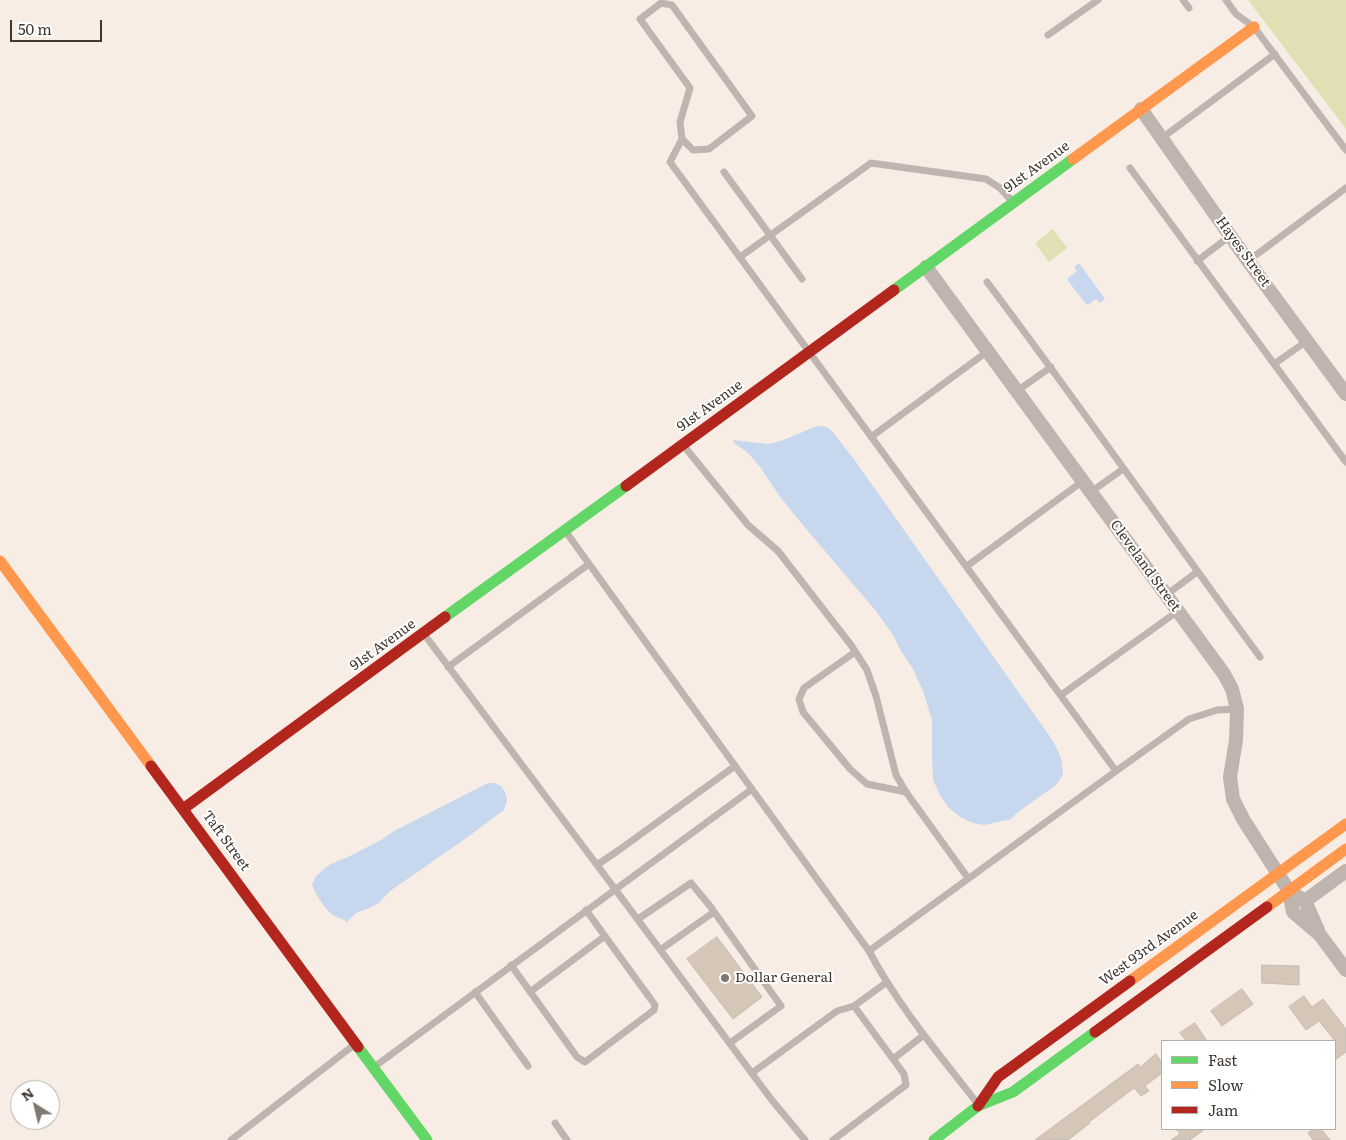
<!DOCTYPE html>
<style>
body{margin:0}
#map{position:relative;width:1346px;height:1140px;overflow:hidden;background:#f7ede4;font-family:Literata,serif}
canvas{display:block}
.legend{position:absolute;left:1161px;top:1040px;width:175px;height:90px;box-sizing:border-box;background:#fff;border:1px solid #b3b0ac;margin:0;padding:6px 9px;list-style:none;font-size:15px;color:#413930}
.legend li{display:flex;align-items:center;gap:10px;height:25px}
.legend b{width:25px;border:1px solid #b3b0ac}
.north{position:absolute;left:10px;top:1080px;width:50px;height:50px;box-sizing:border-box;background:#fff;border:1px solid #b3b0ac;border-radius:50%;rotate:324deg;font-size:14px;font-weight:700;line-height:20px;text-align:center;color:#413930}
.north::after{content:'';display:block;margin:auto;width:18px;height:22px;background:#81786f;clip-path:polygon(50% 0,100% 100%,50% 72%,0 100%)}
.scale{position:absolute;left:10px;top:20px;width:92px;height:22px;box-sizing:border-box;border:2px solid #413930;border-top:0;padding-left:6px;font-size:15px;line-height:18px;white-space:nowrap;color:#413930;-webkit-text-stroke:4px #fff;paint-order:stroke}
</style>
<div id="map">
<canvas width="1346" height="1140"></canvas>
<ul class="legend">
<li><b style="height:6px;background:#63d668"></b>Fast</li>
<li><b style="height:6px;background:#ff974d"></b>Slow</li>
<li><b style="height:6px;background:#b3261e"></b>Jam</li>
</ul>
<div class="north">N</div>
<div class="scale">50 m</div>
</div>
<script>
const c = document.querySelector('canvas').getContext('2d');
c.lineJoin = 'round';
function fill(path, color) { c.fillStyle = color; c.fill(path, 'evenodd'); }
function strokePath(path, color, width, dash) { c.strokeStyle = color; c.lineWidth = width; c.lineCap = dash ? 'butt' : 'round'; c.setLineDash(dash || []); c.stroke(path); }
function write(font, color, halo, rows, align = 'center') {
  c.font = font + ' Literata,serif'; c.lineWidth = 4; c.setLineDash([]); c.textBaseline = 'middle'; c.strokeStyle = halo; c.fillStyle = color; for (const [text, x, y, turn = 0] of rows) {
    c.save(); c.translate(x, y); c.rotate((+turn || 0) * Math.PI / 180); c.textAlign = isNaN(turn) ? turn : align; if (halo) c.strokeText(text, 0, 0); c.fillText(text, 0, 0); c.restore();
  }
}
const green = new Path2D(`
 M1248,0h98v129z
 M1053,229l14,19 -18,14 -14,-19z`);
const water = new Path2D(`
 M1079,263l26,36 -5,4 -4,-4 -8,6 -2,-1 -18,-23v-3l9,-7 -3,-4z
 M817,426l10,1 5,4 24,31 197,279 8,17 2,17 -7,10 -38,27 -7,7 -27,6 -11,-2 -13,-6 -12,-10 -8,-12 -7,-15 -1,-20v-40l-9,-29 -10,-22 -12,-18 -8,-16 -17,-24 -69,-81 -27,-33 -19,-29 -13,-15 -14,-10 -1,-3 35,4 13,-3z
 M488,783h6l7,3 4,6 2,8 -3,10 -39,29 -75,52 -11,12 -12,6 -11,4 -9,9c-5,-4 -9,-4 -14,-7 -7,-4 -18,-22 -21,-30l4,-9 13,-11 19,-8 33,-17 13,-9z`);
const building = new Path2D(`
 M717,937l45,60 -29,22 -46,-60z
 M1262,965l37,1v19l-37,-2z
 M1242,989l11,15 -31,22 -11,-15z
 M1304,996l8,11 11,-8 23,30v23l-11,8v-19l-16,-20 -13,9 -17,-23z
 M1195,1023l12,18h-21l-6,-8z
 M1156,1054l6,9v10l-17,13 4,5 -8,5 -7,-8 -45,34 1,1 -22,17h-33l103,-76 2,3z
 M1176,1129h29l-15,11h-19l9,-6z
 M1314,1129h7l9,11h-17l-5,-7z`);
const lane = new Path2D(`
 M1183,0l6,8
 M1226,0l10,14 18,13 92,123
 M1048,35l50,-35
 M1162,138l113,-84
 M682,139l11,11 16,-1 43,-33 -80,-111 -11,-2 -21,16 50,69 -10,34 2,17 -12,23 446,609
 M1130,168l216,294
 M724,172l78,107
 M740,257l131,-94 115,16 14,9 13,14
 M1197,261l33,-25
 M1248,261l98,-73
 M987,282c93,123 181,250 273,375
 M1274,364l33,-23
 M1017,391l34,-24
 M871,437l117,-86
 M684,446l64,79 30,26 73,94 16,25 9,26 20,79 10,17 62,86
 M1091,492l32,-23
 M566,532l303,419c29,55 70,103 108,152
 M967,566l116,-85
 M1166,595l31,-23
 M424,634l191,255 156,210 34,41
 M855,652l-51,36 -5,11 4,13 47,57 17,15 39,8
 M448,667l141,-103
 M1061,695l117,-84
 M597,865l22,-15 116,-84
 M638,919l53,-36 19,23 71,100 -51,37
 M660,950l54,-38
 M869,951l247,-180 73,-52 28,-9 20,-1
 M511,965l66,92 8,5 69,-52 1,-5 -69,-95
 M475,992l53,74
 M530,992l75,-56
 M854,1006l33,-24
 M893,1059l31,-24
 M374,1067l378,-278
 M752,1073l85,-62 17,-5 50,68 2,11 -73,55
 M555,1123l12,17
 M231,1140l123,-95`);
const street = new Path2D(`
 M1141,109l107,152 98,133
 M926,267l298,407 8,15 5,20 -1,31 -6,37 3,22 10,20 46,72 4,21 27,23 26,35
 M1289,891l16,10 13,29
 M1305,901l41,-30`);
const fast = new Path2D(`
 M894,290l179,-131
 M445,617l181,-131
 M358,1047l69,93
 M934,1140l44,-34 35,-14 82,-60`);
const slow = new Path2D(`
 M1073,159l181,-132
 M0,561l151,205
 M1267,907l79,-58
 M1130,981l216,-157`);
const jam = new Path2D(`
 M626,486l268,-196
 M151,766l207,281
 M183,809l262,-192
 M1095,1032l172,-125
 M978,1106l20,-29 132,-96`);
const markers = [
 [725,978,5,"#81786f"]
];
const streetNames = [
 ["91st Avenue",1037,167,-36],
 ["Hayes Street",1243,252,54],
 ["91st Avenue",710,406,-36],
 ["Cleveland Street",1145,566,54],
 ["91st Avenue",383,645,-36],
 ["Taft Street",226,841,54],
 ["West 93rd Avenue",1149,948,-36]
];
const poiNames = [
 ["Dollar General",735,978]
];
fill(green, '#e1dfb4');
fill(water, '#c6d7ee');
fill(building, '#d5c6b7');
strokePath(building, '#c4bcb4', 1);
strokePath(lane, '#bfb4ae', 7);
strokePath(street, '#bfb4ae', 14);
strokePath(fast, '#63d668', 11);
strokePath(slow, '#ff974d', 11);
strokePath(jam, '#b3261e', 11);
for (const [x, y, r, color] of markers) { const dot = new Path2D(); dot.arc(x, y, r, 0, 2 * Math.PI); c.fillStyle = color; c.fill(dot); strokePath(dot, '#fff', 2); }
write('14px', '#413930', '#fff', streetNames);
write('14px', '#413930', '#fff', poiNames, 'left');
</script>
